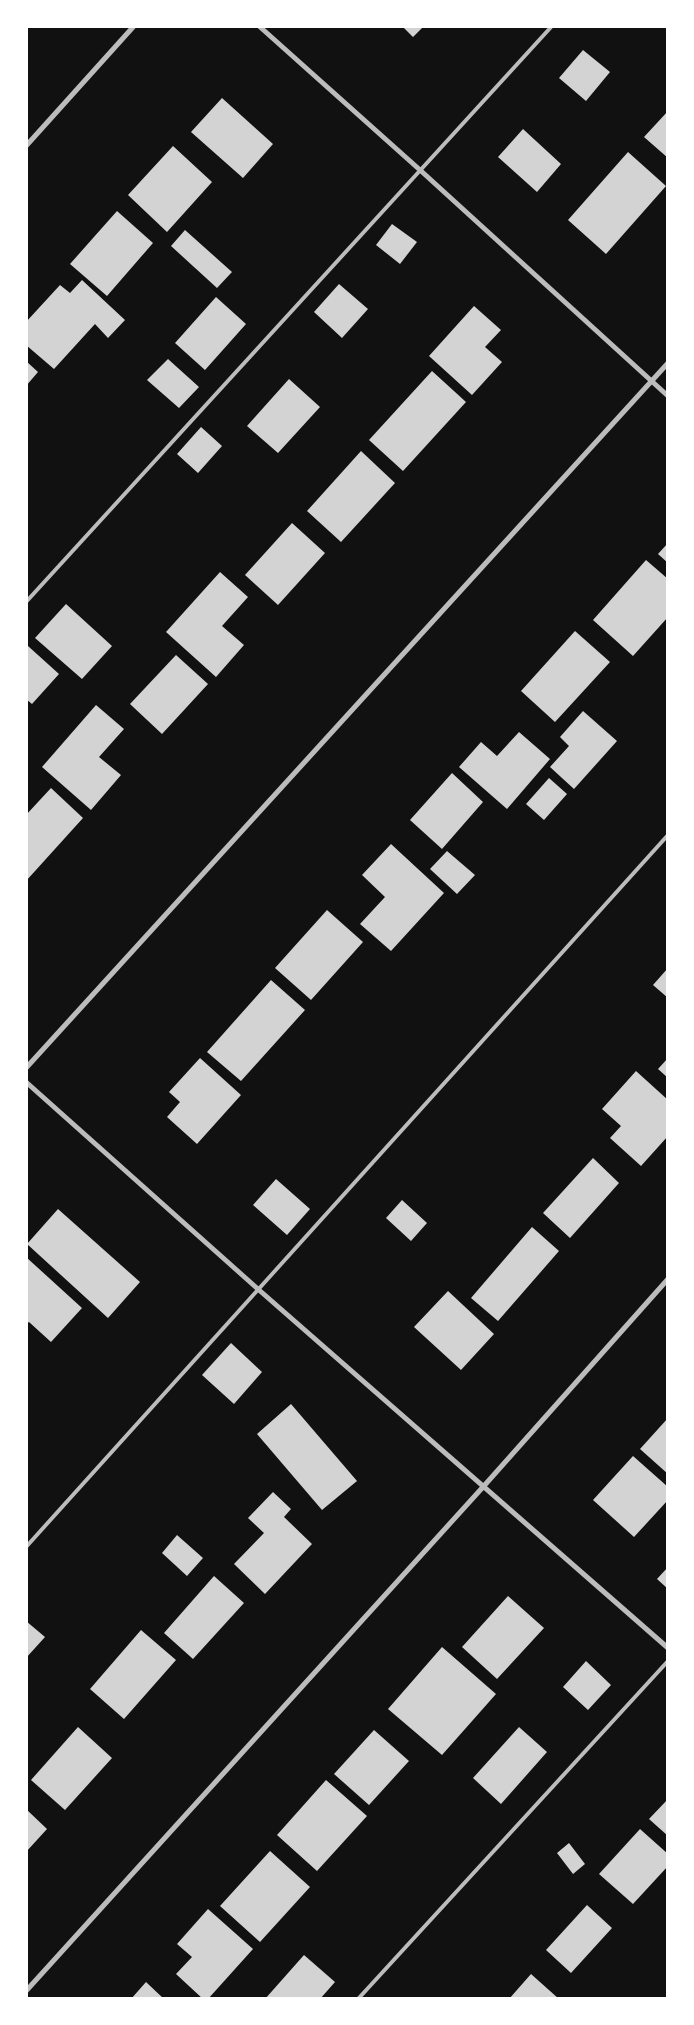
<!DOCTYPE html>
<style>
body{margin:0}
#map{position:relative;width:694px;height:2025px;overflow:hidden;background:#111;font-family:Mulish,sans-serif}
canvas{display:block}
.frame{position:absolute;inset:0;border:28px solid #fff;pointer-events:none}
</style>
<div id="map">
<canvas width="694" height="2025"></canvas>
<div class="frame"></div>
</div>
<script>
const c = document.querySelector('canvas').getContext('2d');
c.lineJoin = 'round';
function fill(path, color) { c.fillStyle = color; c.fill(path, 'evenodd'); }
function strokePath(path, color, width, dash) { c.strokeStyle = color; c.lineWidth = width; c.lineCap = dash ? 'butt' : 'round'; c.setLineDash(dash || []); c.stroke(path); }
const building = new Path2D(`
 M402,26h22l-11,11z
 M583,50l27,22 -24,29 -27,-23z
 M222,98l51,46 -30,34 -52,-46z
 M668,111v47l-24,-21z
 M523,129l38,35 -24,28 -39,-35z
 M173,146l39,36 -45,50 -39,-37z
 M628,152l38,34 -60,68 -38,-34z
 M117,211l36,32 -46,53 -37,-32z
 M392,224l25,18 -17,22 -24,-19z
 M185,230l47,42 -15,16 -46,-42z
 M82,280l43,40 -17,18 -13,-14 -41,45 -28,-24v-23l34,-37 10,8z
 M339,284l29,25 -26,29 -28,-26z
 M216,297l30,27 -41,46 -30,-27z
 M474,306l27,24 -16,17 17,15 -30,33 -43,-39z
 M168,359l31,28 -20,21 -32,-28z
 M26,361l12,11 -12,14z
 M432,371l34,31 -63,69 -34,-31z
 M289,379l31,28 -42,46 -31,-27z
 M201,427l21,19 -24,27 -21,-19z
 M361,451l34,32 -54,59 -34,-31z
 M292,523l33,30 -47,52 -33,-30z
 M668,543v20l-10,-9z
 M646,560l22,19v38l-35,39 -40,-36z
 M220,572l28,25 -26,29 22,19 -28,32 -50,-45z
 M66,604l46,42 -30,33 -47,-41z
 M575,631l35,31 -55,60 -34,-31z
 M28,646l31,28 -27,30 -6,-5v-51z
 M176,655l32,29 -46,50 -32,-30z
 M96,705l28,24 -25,28 22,18 -30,35 -49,-43z
 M583,711l34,30 -43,48 -24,-22 19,-21 -9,-9z
 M519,732l31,27 -43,50 -48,-42 22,-25 16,14z
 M452,773l31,29 -41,47 -32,-29z
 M549,778l18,16 -23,26 -18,-16z
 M51,788l32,30 -57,63v-66z
 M391,844l53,49 -53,58 -31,-27 25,-27 -23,-22z
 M447,851l28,24 -18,19 -27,-25z
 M327,910l36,32 -52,58 -36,-32z
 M668,968v30l-15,-13z
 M271,980l34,30 -64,71 -34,-29z
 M200,1058l41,37 -44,49 -30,-27 13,-15 -11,-10z
 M668,1058v20l-10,-9z
 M636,1071l32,29v36l-27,30 -31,-28 11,-12 -19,-17z
 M593,1158l26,25 -49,55 -27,-25z
 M276,1179l34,30 -23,26 -34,-30z
 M402,1200l25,23 -16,18 -25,-23z
 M58,1209l82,73 -32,36 -81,-74z
 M532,1227l27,24 -61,70 -27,-23z
 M26,1257l56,51 -31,34 -22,-20 -3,2z
 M448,1291l46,43 -33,36 -47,-43z
 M231,1343l31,29 -28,32 -32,-29z
 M291,1404l66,77 -35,29 -65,-76z
 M668,1418v56l-28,-25z
 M633,1456l35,31v13l-34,37 -41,-37z
 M273,1492l18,17 -7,8 28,27 -47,50 -31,-30 30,-31 -16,-15z
 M177,1535l26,23 -16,18 -25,-23z
 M668,1567v22l-11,-10z
 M214,1576l30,27 -51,56 -29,-26z
 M508,1596l36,32 -47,51 -35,-32z
 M26,1621l19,16 -19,21z
 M141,1630l35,30 -52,59 -34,-30z
 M442,1647l54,47 -54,61 -54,-46z
 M586,1661l25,24 -23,25 -25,-23z
 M78,1727l34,31 -47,52 -34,-30z
 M519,1727l28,25 -46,52 -28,-26z
 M374,1730l35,31 -40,44 -35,-31z
 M326,1780l41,36 -50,55 -40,-36z
 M668,1799v37l-19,-17z
 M26,1809l21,20 -21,23z
 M640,1829l28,25v12l-35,38 -34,-30z
 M569,1843l16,21 -12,10 -16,-21z
 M270,1851l40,36 -50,55 -40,-36z
 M587,1905l25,23 -41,45 -25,-23z
 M208,1909l45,40 -45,50h-5l-27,-25 16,-17 -15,-13z
 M304,1955l31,27 -15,17h-55z
 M531,1974l28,25h-50z
 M146,1982l18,17h-33z`);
const service = new Path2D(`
 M26,602l526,-576
 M26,1547l642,-712
 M358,1999l310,-338`);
const minor = new Path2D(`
 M259,26l161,144 248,226
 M26,146l108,-120
 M26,1068l642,-705
 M26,1082l233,208 409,358
 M26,1991l457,-504 185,-208`);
fill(building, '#d3d3d3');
strokePath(service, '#bcbcbc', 4);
strokePath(minor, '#bcbcbc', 5);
</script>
